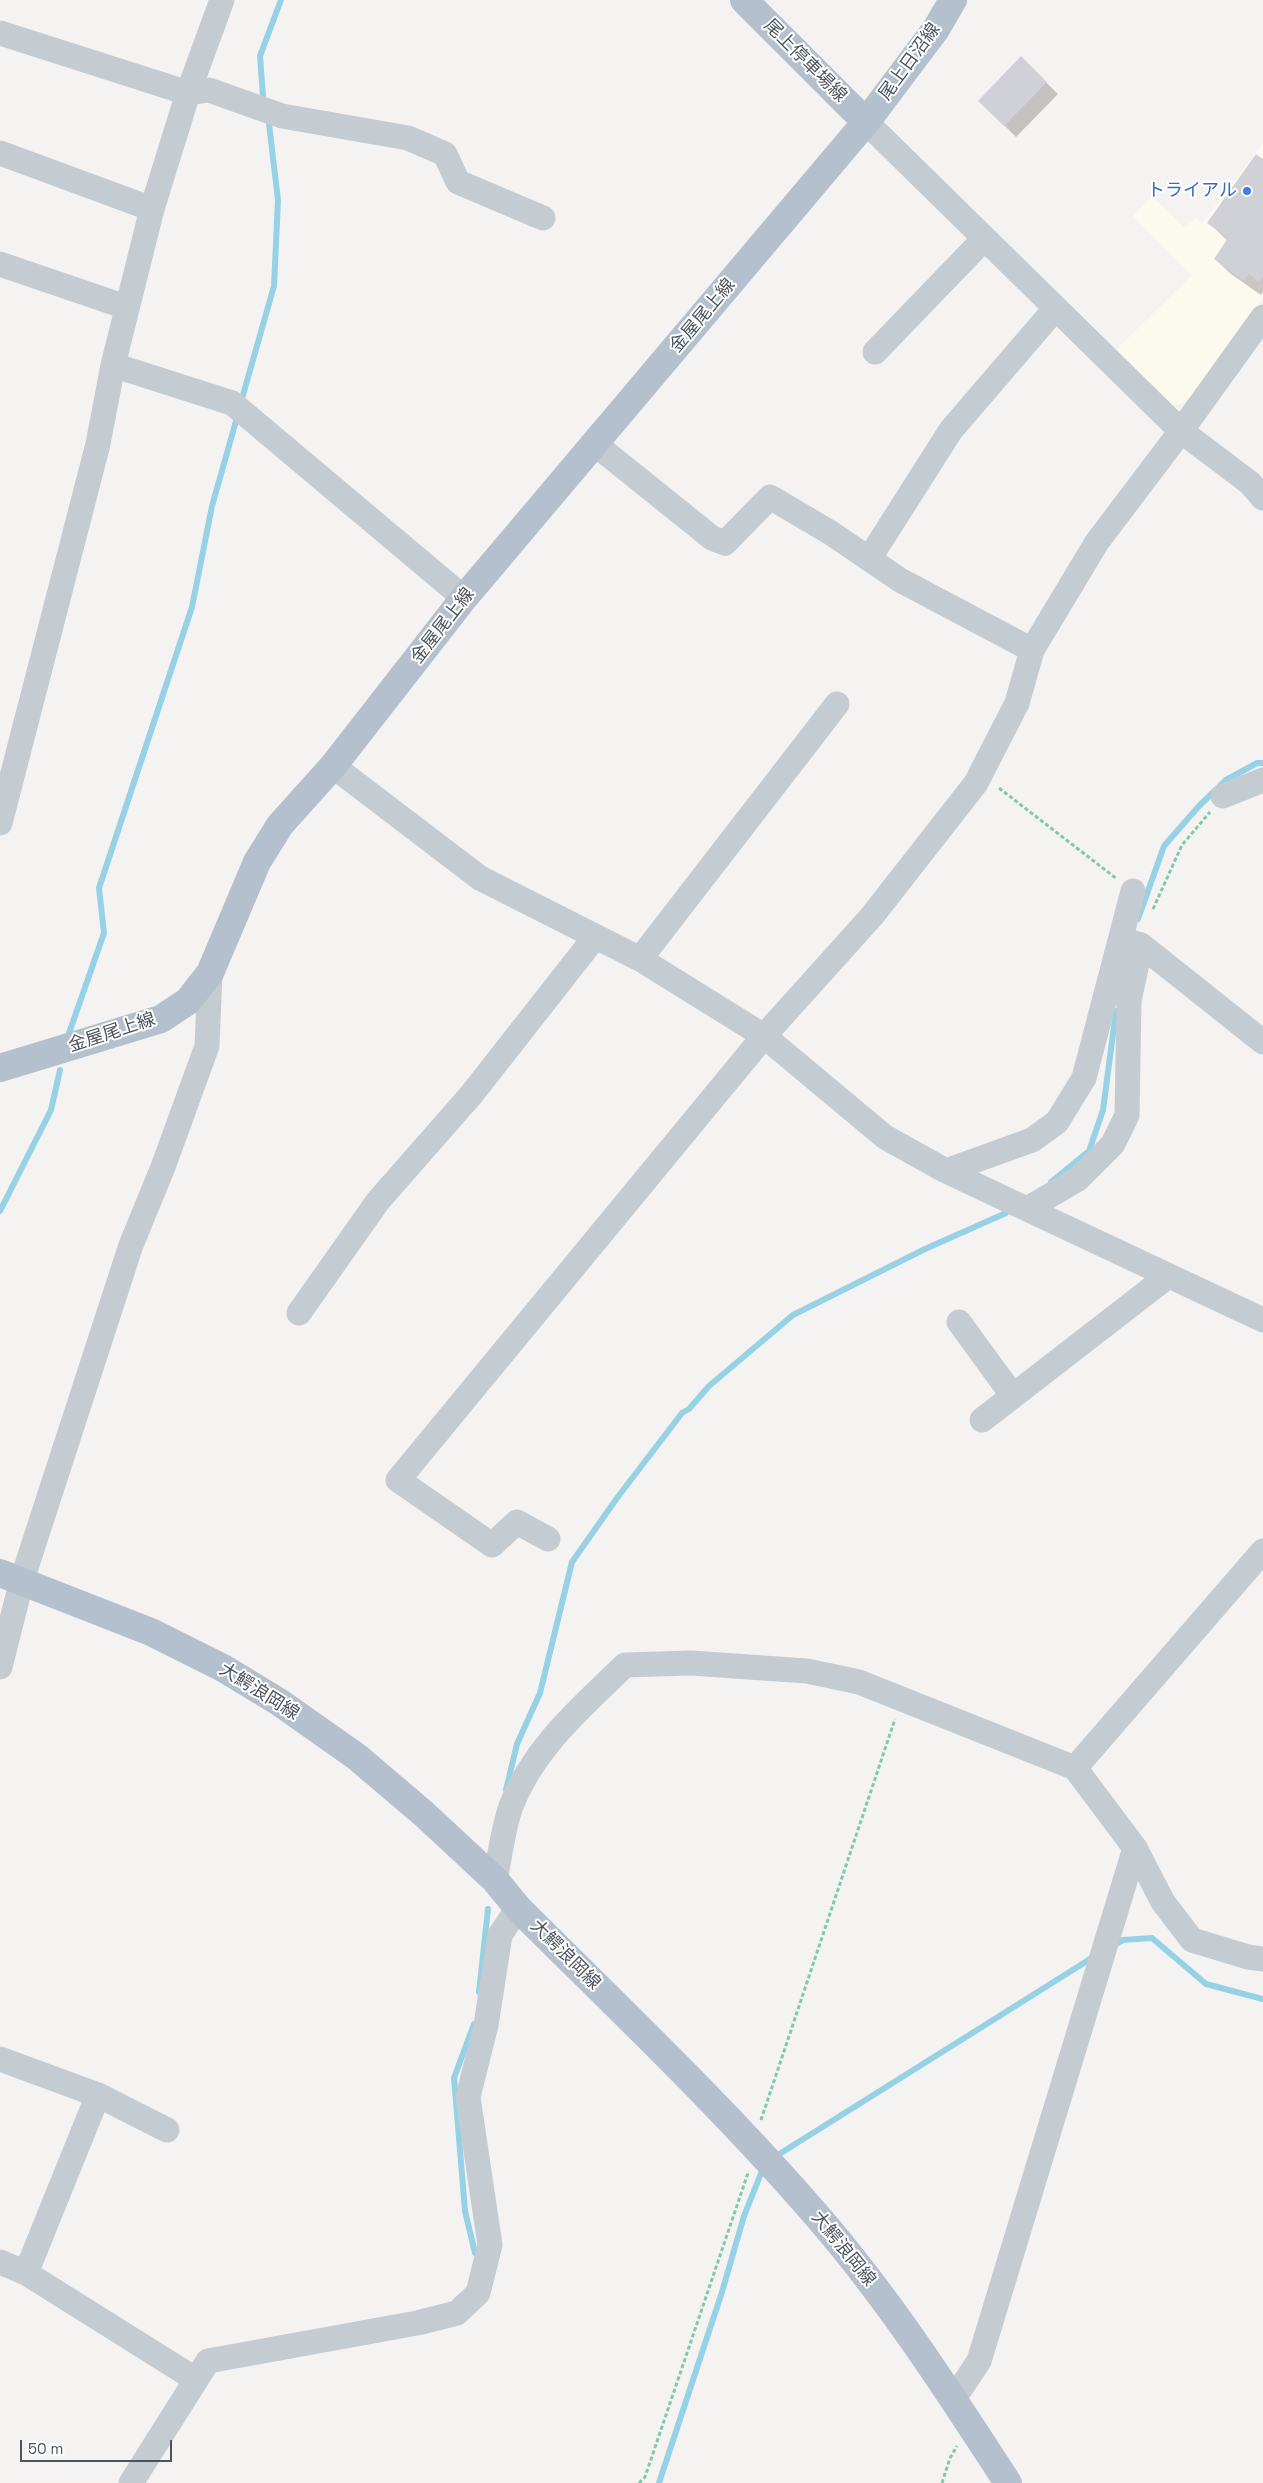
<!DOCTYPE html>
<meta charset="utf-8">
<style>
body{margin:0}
#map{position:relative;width:1263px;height:2483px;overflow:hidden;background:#f4f3f2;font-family:"Space Grotesk",sans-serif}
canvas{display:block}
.scale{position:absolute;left:20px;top:2440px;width:152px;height:22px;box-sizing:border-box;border:2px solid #4b545e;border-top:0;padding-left:6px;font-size:15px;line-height:18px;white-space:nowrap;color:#4b545e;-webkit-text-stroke:4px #fff;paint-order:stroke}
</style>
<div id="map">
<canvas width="1263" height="2483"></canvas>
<div class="scale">50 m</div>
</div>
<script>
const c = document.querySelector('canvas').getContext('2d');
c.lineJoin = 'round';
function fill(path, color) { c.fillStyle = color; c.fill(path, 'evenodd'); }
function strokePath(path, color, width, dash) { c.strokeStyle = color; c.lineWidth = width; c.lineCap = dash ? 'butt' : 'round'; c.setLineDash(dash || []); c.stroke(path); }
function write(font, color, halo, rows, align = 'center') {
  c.font = font + ' "Space Grotesk","Noto Sans JP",sans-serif'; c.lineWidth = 4; c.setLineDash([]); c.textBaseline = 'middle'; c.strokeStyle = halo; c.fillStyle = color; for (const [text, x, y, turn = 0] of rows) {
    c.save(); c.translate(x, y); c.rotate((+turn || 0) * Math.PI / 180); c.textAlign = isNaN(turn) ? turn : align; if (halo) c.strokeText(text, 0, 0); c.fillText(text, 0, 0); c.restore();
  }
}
const commercial = new Path2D(`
 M1263,143v155l-65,90 -13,14 -8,3 -6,-1 -56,-53 77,-76 -59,-59 19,-20 33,32 11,-10 6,6z`);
const shadow = new Path2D(`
 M1021,58l37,36 -42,43 -36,-36z
 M1263,161v131l-2,3 -30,-21 -16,-15 13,-18 -19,-18z`);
const stream = new Path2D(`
 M263,96l-3,-40 21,-56
 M241,402l33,-116 4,-86 -9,-76
 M1138,919l26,-73 35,-40 27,-26 31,-17h6
 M67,1039l37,-106 -5,-45 93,-281 20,-101 26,-92
 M1051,1182l38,-31 14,-41 13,-99
 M0,1211l51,-101 9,-40
 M506,1790l11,-46 23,-51 32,-131 45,-64 65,-85 7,-4 20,-23 84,-71 132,-66 81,-36
 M1112,1946l11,-6 29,-2 54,46 57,15
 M479,1992l9,-83
 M474,2024l-20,54 11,133 10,42
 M773,2158l322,-202
 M659,2483l63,-191 22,-76 20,-50`);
const building = new Path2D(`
 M1021,56l26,26 -43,44 -26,-25z
 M1256,154l7,5v117l-4,6 -10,-8 -5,7 -30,-22 14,-21 -21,-15z`);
const path = new Path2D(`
 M999,788l118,91
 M1153,909l29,-64 28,-33
 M761,2120l134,-401
 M639,2483l6,-6 103,-304
 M942,2483l8,-25 7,-12`);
const minor = new Path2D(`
 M0,33l188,60 21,-3 73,26 126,22 37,16 13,28 85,36
 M866,122l315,309 69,52 13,15
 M0,153l152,56
 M0,264l126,43
 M875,352l109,-113
 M113,365l119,38 232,195
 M595,444l117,94 13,5 45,-46 61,36 69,47 132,70
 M869,559l82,-129 104,-121
 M333,766l147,112 160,81 124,77 121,101 61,34 317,149
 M1223,796l40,-16
 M0,823l98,-379 15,-79 39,-156 36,-116 34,-93
 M1127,941l14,4 122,97
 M640,959l197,-255
 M946,1171l86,-31 25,-18 27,-44 49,-187
 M1027,1209l51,-30 35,-35 14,-29 2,-114 12,-56
 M299,1313l79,-112 93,-106 124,-158
 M959,1322l54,74
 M982,1420l186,-144
 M548,1539l-31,-17 -25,23 -94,-65 366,-444 108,-120 104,-133 41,-80 15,-53 65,-108 84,-111 82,-114
 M0,1667l22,-87 109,-335 32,-78 44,-121 3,-73
 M1075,1768l188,-217
 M1135,1848l28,54 29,38 56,17 15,2
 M495,1880c5,-24 8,-51 16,-74 23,-59 70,-98 114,-141l66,-2 116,8 52,11 216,86 60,80 -156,513 -26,39
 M0,2059l98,36 69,35
 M0,2262l26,11 169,106
 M26,2273l72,-178
 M131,2483l77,-122 209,-38 40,-10 21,-20 12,-48 -22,-148 18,-72 14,-90 18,-27`);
const major = new Path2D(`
 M744,0l122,122
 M0,1068l161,-49 27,-18 22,-28 47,-111 23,-37 53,-59 131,-168 402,-476 70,-93 17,-29
 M0,1573l151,59 72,36 56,34 78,55 67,57 71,66 23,28c101,101 206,200 300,309 71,82 131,175 190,266`);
const markers = [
 [1247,191,5,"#3f7fe0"]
];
const streetNames = [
 ["尾上停車場線",805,61,45],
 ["尾上日沼線",910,62,-54],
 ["金屋尾上線",703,316,-50],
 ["金屋尾上線",443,626,-52],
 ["金屋尾上線",112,1033,-18],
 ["大鰐浪岡線",259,1692,32],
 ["大鰐浪岡線",565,1955,45],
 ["大鰐浪岡線",843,2249,51]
];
const shopNames = [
 ["トライアル",1237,191]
];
fill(commercial, '#fcf9ef');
fill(shadow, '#0003');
strokePath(stream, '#96d1e6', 6);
fill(building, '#d0d1d6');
strokePath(path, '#80c9a9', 3, [4, 2.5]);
strokePath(minor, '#c4ccd2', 25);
strokePath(major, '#b5c0ce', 28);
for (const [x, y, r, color] of markers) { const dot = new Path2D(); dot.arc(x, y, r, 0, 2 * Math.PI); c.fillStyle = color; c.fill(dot); strokePath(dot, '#fff', 2); }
write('18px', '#4b545e', '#fff', streetNames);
write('18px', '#366cbe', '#fff', shopNames, 'right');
</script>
